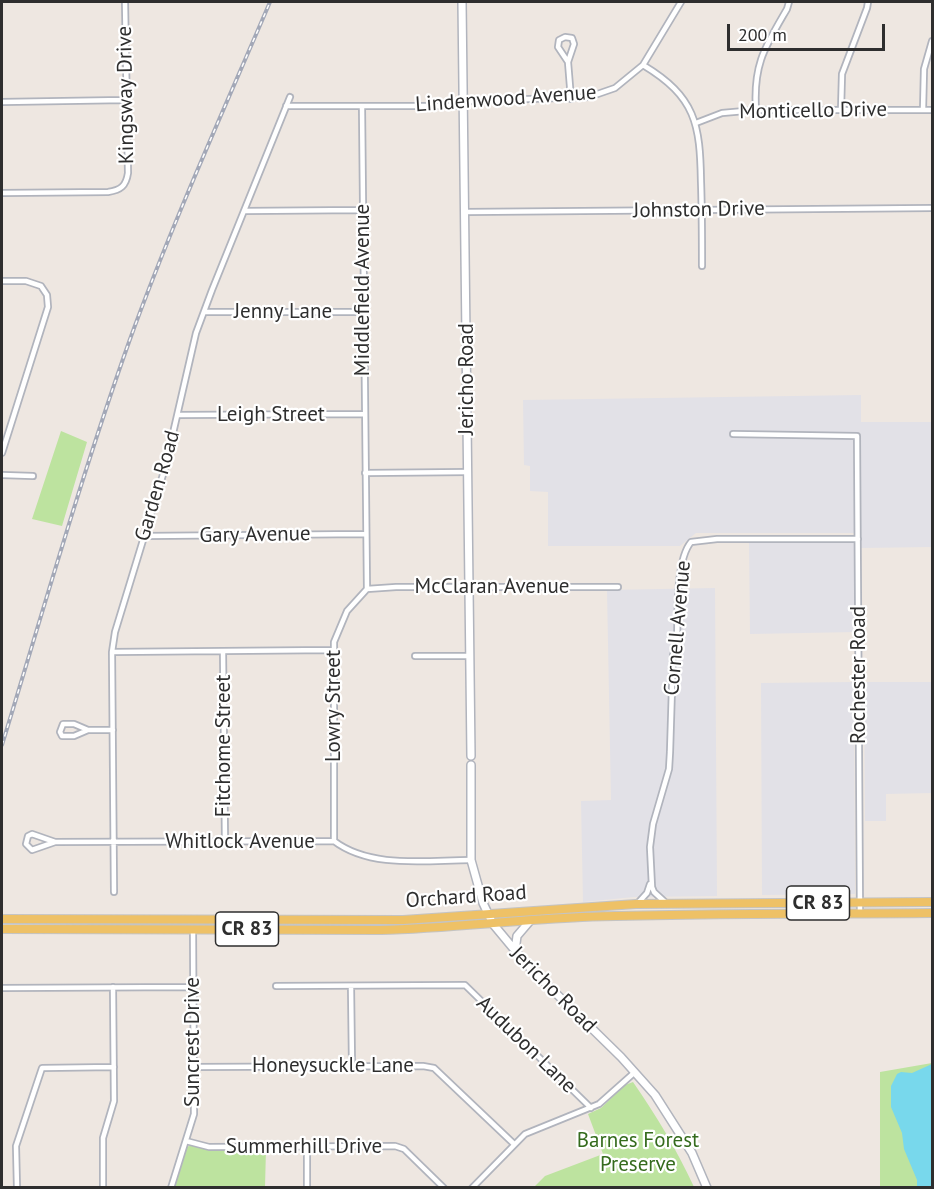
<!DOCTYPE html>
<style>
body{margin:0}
#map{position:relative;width:934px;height:1189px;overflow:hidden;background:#eee7e1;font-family:"PT Sans",sans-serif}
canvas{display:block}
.frame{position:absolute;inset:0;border:3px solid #2e2e2e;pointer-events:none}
.scale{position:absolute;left:727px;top:24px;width:158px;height:27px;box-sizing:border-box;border:3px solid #2e2e2e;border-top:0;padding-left:8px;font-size:18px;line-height:21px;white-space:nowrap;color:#2e2e2e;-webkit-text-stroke:4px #fff;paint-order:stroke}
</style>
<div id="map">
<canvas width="934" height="1189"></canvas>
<div class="frame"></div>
<div class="scale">200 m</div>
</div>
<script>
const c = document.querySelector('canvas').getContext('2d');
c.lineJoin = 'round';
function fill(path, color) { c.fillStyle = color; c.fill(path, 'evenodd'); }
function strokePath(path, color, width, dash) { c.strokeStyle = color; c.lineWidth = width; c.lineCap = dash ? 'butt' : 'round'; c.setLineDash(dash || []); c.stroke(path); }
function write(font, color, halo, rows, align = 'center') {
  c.font = font + ' "PT Sans",sans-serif'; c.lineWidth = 4.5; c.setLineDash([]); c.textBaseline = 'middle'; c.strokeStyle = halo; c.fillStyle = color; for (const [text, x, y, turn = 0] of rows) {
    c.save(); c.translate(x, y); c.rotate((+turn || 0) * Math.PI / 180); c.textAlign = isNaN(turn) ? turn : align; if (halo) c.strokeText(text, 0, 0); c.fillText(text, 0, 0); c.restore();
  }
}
const industrial = new Path2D(`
 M861,395v27h71v125l-71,1v-15h-165l-16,13h-132v-54l-18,-1v-25l-6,-1 -1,-65z
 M856,540l1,92 -107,2 -1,-92z
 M715,588l2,308 -83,1 -51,5 -2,-101 30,-1 -4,-210z
 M854,682l1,212 -93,1 -1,-212z
 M864,682h68v111l-46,1v27h-21z`);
const green = new Path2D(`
 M61,431l26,11 -25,84 -30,-7z
 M932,1063v124h-52v-115z
 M633,1082c23,33 44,68 61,105h-160l11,-11 58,-22 -15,-40 13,-6 24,-23z
 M191,1145l19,4h56l-1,38 -91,1 13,-41z`);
const water = new Path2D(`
 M932,1064v123h-15v-7l-13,-31 -2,-16 -11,-26v-21l6,-12 4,-2 11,1z`);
const minor = new Path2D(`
 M568,62l-10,-15 1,-7 6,-3 7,1 2,6 -6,18 3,37
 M643,65c53,32 57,59 58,117 1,28 1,56 1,84
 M2,102l123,-2
 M286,106h177l6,-5 120,-4 26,-9 28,-23 38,-63
 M756,110c-3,-46 9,-63 31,-101l2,-7
 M841,110l1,-36 25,-66 1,-6
 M923,110l1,-41 8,-28
 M696,123l26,-10 34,-3h176
 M2,193l106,-1c13,-2 18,-6 20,-19l-3,-171
 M244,211l118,-1
 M466,212l466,-4
 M2,281h24l15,5 6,9 1,12 -46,146
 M204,312h159
 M178,415l186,-1
 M733,434l124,2 3,478
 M365,473l103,-1
 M2,475l31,1
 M144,536l221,-2
 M367,589l29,-2h222
 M223,651l2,190
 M112,652l221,-2
 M415,656h55
 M88,730l-14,-6h-11l-3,8 2,4h12l14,-6h25
 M334,841v-199l13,-31 20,-22 -5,-482
 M55,842l-23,8 -6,-6 2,-8 4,-2 23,8 279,-1c37,28 93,19 137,19
 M114,892l-2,-240 3,-20 50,-164 31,-135 16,-43 78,-193
 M666,903l-12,-11 -2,-5 -2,-40 3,-23 16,-55 1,-17 3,-97 4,-10c1,-26 -2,-84 14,-103l26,-3h141
 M637,904l10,-11 3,-9
 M276,986l189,-1 126,123
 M351,986l1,79
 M2,988l191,-1
 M195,1067l228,-1 11,2 80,76
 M186,1141l23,6 186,-1 9,3 40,39
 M307,1147v41
 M17,1188l-1,-42 26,-78 72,-1
 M103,1188v-50l11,-37 -1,-114
 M171,1188l23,-74 -1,-185
 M472,1188l53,-54 74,-30 36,-32`);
const secondary = new Path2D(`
 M462,2l9,754
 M471,765v95l12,43 10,21 35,42 93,91 34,38 37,58 15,35
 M515,951l2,-15 12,-14`);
const primary = new Path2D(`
 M2,919l401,1 233,-16 296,-2
 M2,929l379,1c67,-2 134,-10 201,-13 116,-4 234,-3 350,-4`);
const rail = new Path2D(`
 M2,745c41,-134 80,-271 127,-403 42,-116 93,-228 141,-340`);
const shields = [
 [818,903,63],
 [247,929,63]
];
const shieldNames = [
 ["CR 83",818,903],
 ["CR 83",247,929]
];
const streetNames = [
 ["Kingsway Drive",126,95,-91],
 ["Lindenwood Avenue",506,99,-4],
 ["Monticello Drive",813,111,-1],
 ["Johnston Drive",699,210,-1],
 ["Middlefield Avenue",363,290,-90],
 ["Jenny Lane",283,312],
 ["Jericho Road",467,379,-90],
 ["Leigh Street",271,415],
 ["Garden Road",158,486,-74],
 ["Gary Avenue",255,535,-1],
 ["McClaran Avenue",492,587],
 ["Cornell Avenue",678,628,-85],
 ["Rochester Road",859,675,-90],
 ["Lowry Street",334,706,-90],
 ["Fitchome Street",224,746,-90],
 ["Whitlock Avenue",240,842],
 ["Orchard Road",466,897,-4],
 ["Jericho Road",553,990,45],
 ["Suncrest Drive",193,1042,-90],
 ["Audubon Lane",526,1045,44],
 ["Honeysuckle Lane",333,1066],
 ["Summerhill Drive",304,1147]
];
const parkNames = [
 ["Barnes Forest",638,1141],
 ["Preserve",638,1165]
];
fill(industrial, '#e2e1e7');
fill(green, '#bde39f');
fill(water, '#78d8ec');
strokePath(minor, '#b1b4bd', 8);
strokePath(secondary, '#b1b4bd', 10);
strokePath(primary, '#c4c4c4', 10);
strokePath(minor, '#fff', 4.5);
strokePath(secondary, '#fff', 7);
strokePath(primary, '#eec166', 8);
strokePath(rail, '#a3a8b7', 4);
strokePath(rail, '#fff', 1.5, [4.5]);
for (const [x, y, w] of shields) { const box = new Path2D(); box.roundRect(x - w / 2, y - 17, w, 34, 4.5); c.fillStyle = '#fff'; c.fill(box); strokePath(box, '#2e2e2e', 1.5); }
write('bold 20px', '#2e2e2e', null, shieldNames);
write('21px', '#2e2e2e', '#fff', streetNames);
write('21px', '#356b1d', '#fff', parkNames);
</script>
